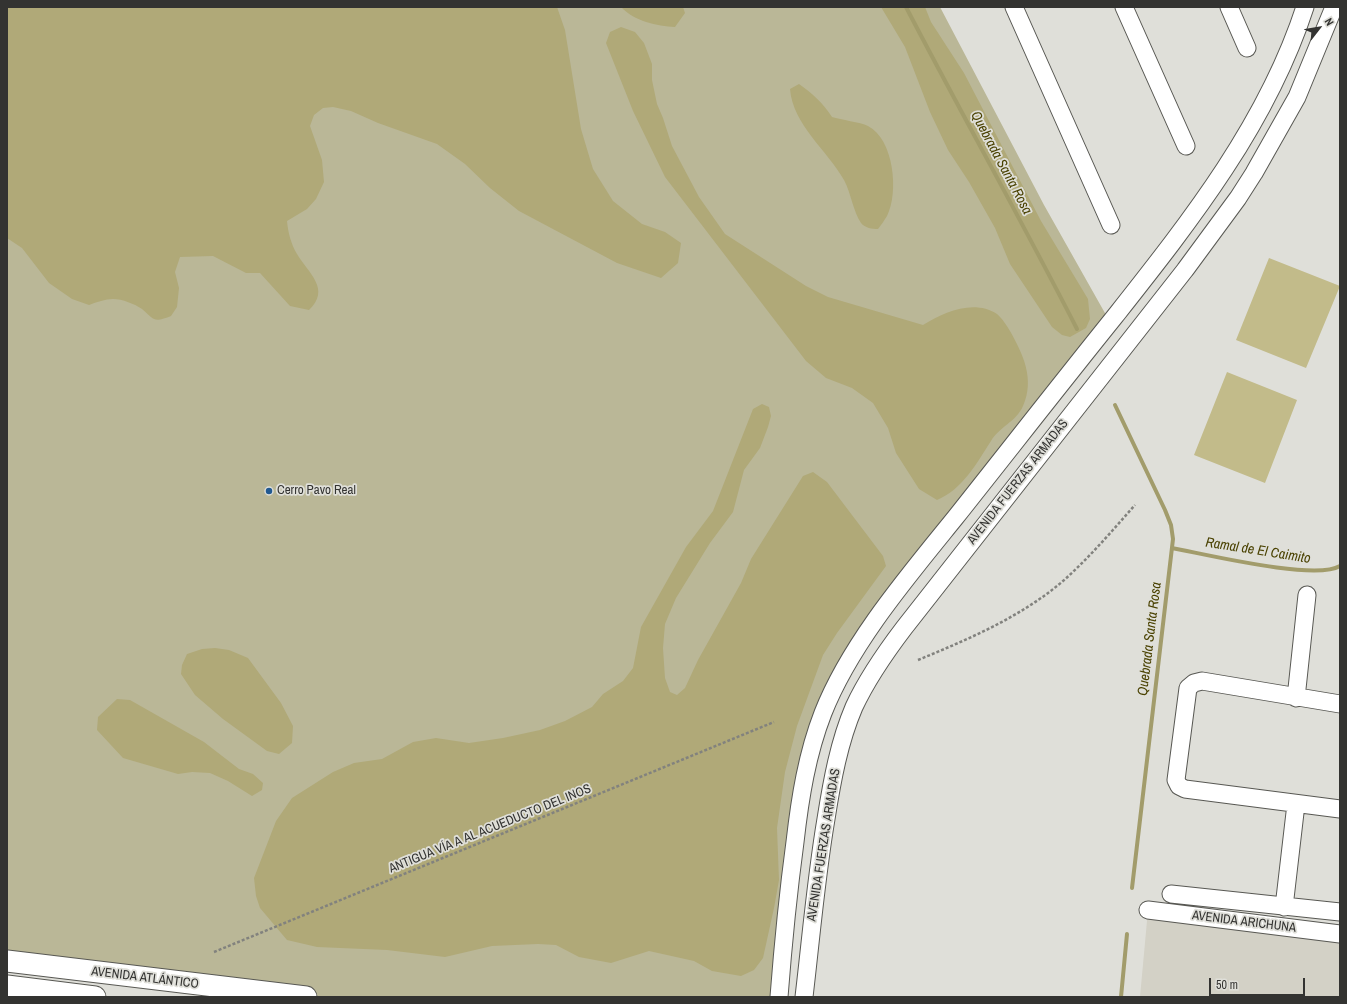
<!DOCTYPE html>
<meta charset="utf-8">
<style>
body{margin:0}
#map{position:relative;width:1347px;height:1004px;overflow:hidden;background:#dfdfd9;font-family:"Archivo Narrow",sans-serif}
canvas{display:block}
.frame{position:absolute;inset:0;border:8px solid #333331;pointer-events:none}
.north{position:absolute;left:1299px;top:8px;width:40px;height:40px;-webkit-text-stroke:3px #dfdfd9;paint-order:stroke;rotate:59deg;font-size:11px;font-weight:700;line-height:16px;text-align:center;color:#333331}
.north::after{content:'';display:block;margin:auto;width:14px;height:18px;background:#333331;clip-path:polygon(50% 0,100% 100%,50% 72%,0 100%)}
.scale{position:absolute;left:1209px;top:978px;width:96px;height:18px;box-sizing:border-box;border:2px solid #333331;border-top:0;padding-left:5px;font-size:12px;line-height:14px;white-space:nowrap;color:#333331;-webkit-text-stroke:3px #dfdfd9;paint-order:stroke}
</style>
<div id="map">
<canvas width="1347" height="1004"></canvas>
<div class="frame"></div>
<div class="north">N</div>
<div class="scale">50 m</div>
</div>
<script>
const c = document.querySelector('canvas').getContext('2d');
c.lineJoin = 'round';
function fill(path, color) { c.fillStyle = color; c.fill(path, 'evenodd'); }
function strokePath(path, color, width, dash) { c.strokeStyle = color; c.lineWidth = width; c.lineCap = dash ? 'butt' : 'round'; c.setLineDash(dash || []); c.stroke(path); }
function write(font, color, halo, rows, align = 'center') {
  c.font = font + ' "Archivo Narrow",sans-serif'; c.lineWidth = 3.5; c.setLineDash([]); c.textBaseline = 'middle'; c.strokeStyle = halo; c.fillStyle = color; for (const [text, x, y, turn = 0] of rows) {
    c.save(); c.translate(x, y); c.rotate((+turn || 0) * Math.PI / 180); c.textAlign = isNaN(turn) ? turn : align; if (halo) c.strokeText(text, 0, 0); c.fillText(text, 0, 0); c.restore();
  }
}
const built = new Path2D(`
 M1148,910l192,24v63h-200z`);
const green = new Path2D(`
 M7,7h933l104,198 66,117 -229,293 -65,118 -37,264h-473l-299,-36z`);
const forest = new Path2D(`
 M7,7h550l8,23 16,99 12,40 20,32 29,23 23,8 16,11 -3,20 -17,15 -44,-15 -98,-52 -29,-23 -25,-24 -28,-20 -59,-21 -27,-12 -18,-4 -10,1 -9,7 -4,11 12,34 2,22 -8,17 -9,10 -20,12c1,11 4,23 10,33 12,20 34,35 12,56l-19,-4 -30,-33h-14l-33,-17 -33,1 -5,15 4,16 -2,19 -6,9c-18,7 -16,4 -29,-7 -7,-5 -20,-10 -29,-10 -8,0 -16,3 -24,6l-17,-6 -23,-16 -27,-35 -15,-10z
 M621,7h62l2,6 -10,14c-18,-1 -41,-6 -54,-20z
 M881,7h44l6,15 33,51 77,148 47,78 2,20 -4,9 -16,9 -8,-2 -10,-8 -42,-63 -15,-36 -26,-46 -21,-32 -18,-38 -25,-65z
 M621,27l14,5 9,11 8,21v16l5,24 6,14 9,28 27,51 26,37 81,52 22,11 95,28c21,-13 51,-26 74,-11 5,4 10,12 13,17 13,23 25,48 13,75 -7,16 -24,21 -32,35 -15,23 -28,48 -54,59l-18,-11 -23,-36 -8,-25 -15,-25 -21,-15 -26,-10 -20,-17 -141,-184 -32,-66 -27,-68 4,-11z
 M799,84c13,9 24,19 33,33 9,3 28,5 36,9 26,13 31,67 19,90 -3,5 -6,9 -9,13 -6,0 -13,-1 -17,-6 -8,-12 -10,-30 -17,-43 -17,-30 -51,-55 -54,-91z
 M762,404l7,3 2,9 -3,11 -8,21 -16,22 -11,42 -23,31 -34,55 -11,26 -2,24 2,30 5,14 7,3 8,-7 13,-28 43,-77 10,-24 52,-83 10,-4 14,10 56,74 3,10 -49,67 -14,22 -26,71 -12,46 -8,56 2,52 -5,28 -11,50 -9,12 -13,6 -29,-5 -18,-10 -45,-10 -38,12 -32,-6 -23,-12 -18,-1 -46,2 -47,11 -58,-7 -70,-3 -30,-7 -27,-32 -4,-12 -2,-18 22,-57 16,-23 41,-26 21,-9 28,-4 31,-17 23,-4 33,5 34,-5 37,-8 25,-9 27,-14 11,-13 20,-13 10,-13 8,-41 45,-80 27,-36 40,-102z
 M215,648l14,2 19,8 33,45 12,23 -1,17 -13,11 -12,-3 -44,-32 -28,-24 -14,-21 1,-9 5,-11 15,-5z
 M117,699l13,1 74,42 35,27 14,5 10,9 -1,7 -10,6 -24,-15 -18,-8 -18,-1 -14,2 -55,-16 -26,-28 1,-13z`);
const stream = new Path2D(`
 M906,7c56,108 116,214 171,322
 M1115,405l50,105 6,15 2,14 -41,349
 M1172,548c33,6 143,33 168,18
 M1121,997l6,-63`);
const building = new Path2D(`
 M1269,258l71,28 -34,82 -70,-28z
 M1227,372l70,28 -32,83 -71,-28z`);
const path = new Path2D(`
 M918,660c51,-21 103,-43 145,-79 26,-23 49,-50 72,-76
 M214,952l560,-230`);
const minor = new Path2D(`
 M1014,7l97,218
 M1124,7l62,139
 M1229,7l18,41
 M1296,698l11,-103
 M1340,704l-138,-23 -8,2 -6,5 -12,92 3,6 6,3 155,20
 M1171,894l169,18
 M1284,907l12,-103
 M1148,910l192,24
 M779,997c4,-52 9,-103 16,-155 5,-44 12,-88 28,-129 27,-69 85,-137 132,-195 54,-68 107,-136 161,-203 75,-95 151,-191 189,-308
 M804,997c7,-59 12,-119 22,-178 6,-38 13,-77 28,-112 13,-28 31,-54 50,-79l281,-358 53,-72 16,-25 43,-76 37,-90`);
const major = new Path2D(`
 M7,961l299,36
 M7,986l88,11`);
const markers = [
 [269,491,4,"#215991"]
];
const streetNames = [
 ["AVENIDA FUERZAS ARMADAS",1018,482,-52],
 ["ANTIGUA VÍA A AL ACUEDUCTO DEL INOS",490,829,-22],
 ["AVENIDA FUERZAS ARMADAS",824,845,-81],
 ["AVENIDA ARICHUNA",1244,922,7],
 ["AVENIDA ATLÁNTICO",145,978,7]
];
const poiNames = [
 ["Cerro Pavo Real",277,491]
];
const waterNames = [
 ["Quebrada Santa Rosa",1001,163,62],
 ["Ramal de El Caimito",1258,551,9],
 ["Quebrada Santa Rosa",1150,639,-83]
];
fill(built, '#d3d1c6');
fill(green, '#bab797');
fill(forest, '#b0a978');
strokePath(stream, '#a29c6b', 4);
fill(building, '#c2bb8a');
strokePath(minor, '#585853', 19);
strokePath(major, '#585853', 23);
strokePath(path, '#82827e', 2.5, [3, 2]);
strokePath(minor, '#fff', 17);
strokePath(major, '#fff', 21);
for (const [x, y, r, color] of markers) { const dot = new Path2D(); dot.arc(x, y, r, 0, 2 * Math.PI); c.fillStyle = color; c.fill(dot); strokePath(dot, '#dfdfd9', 1.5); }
write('13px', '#333331', '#dfdfd9', streetNames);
write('13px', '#333331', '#dfdfd9', poiNames, 'left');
write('italic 14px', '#4a4202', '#dfdfd9', waterNames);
</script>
